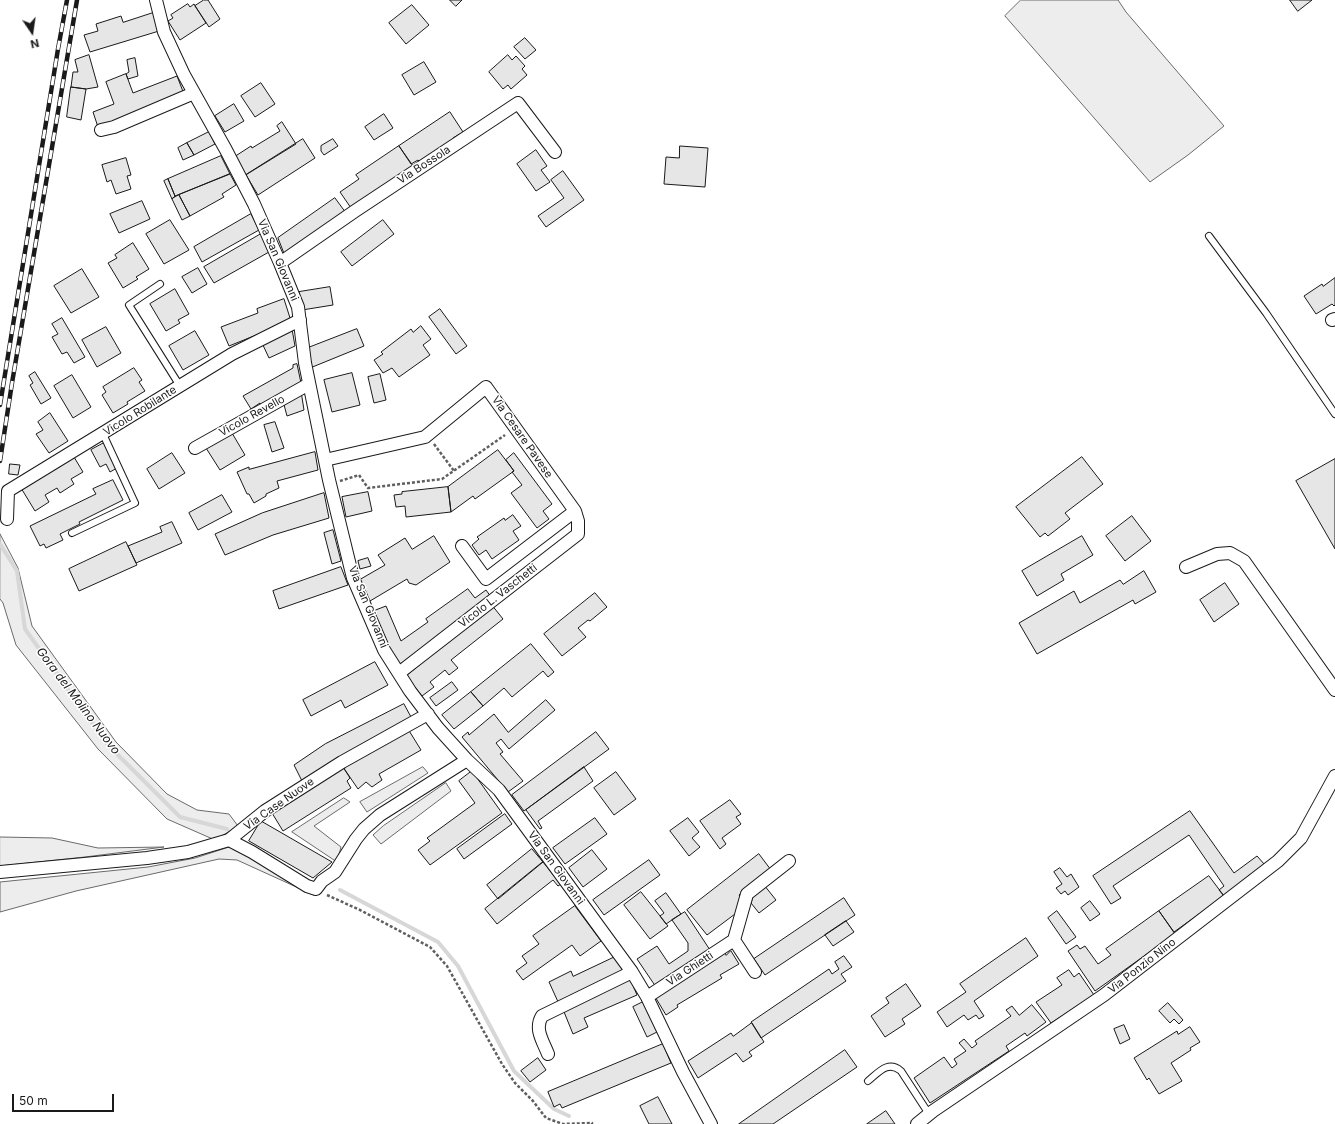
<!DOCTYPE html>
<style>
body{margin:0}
#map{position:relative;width:1335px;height:1124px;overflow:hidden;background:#fff;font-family:Inter,sans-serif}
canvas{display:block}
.north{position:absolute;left:12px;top:12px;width:40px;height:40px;-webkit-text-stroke:3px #fff;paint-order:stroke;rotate:167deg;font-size:11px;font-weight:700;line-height:16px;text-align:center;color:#1a1a1a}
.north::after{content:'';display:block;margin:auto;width:14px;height:18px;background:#1a1a1a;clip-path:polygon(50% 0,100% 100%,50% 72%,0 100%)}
.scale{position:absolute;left:12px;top:1094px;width:102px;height:18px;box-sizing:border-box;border:2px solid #1a1a1a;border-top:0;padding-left:5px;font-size:12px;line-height:14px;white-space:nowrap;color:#1a1a1a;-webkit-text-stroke:3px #fff;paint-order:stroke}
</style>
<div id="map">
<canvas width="1335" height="1124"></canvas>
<div class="north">N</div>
<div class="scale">50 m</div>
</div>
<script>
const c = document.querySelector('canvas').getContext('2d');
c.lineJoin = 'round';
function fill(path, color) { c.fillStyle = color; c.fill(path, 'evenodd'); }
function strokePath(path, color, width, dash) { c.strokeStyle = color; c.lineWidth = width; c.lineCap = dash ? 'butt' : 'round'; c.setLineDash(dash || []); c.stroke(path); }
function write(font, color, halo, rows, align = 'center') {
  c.font = font + ' Inter,sans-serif'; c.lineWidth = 3; c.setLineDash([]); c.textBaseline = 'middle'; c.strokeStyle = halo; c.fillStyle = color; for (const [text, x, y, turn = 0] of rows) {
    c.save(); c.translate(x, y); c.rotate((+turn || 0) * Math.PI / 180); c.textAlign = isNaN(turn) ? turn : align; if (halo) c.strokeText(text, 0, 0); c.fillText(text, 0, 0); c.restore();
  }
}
const built = new Path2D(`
 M1021,0h97l8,12 98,114 -36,29 -38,27 -145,-166z
 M0,534l18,34 14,58 84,116 51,52 30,16 32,4 9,12 -23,14 -48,-21 -69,-70 -82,-104 -13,-42 -3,-4z
 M423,767l5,6 -61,39 -7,-10z
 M446,783l5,8 -70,53 -8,-9 10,-9z
 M344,798l6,4 -36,24 27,21 -4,15 -45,-30z
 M0,837l52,1 46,10 66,-1 -79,10 -85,9z
 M230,847l36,18 48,30 -77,-35 -18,-1 -143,32 -76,21v-30l148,-15 47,-9z`);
const stream = new Path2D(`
 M0,544l17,27 8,58 83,116 72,72 47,12
 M340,890l98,52 20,24 56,105 40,38 15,7`);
const building = new Path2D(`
 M204,0h4l12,19 -11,8 -14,-21z
 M450,0h12l-6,6z
 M1290,0h22l-14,11z
 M188,4l2,3 4,-3 12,19 -26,17 -12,-19 5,-3 -2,-3z
 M412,5l17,20 -23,19 -17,-21z
 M153,13l6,18 -69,21 -6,-17 14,-4 -2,-7 25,-8 2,6z
 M525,38l11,12 -11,9 -11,-12z
 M89,55l9,32 -12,2 -15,-2 2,-15h5l-3,-12z
 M508,55l4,5 4,-4 9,10 -3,3 5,6 -16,14 -3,-4 -5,4 -14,-17z
 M135,58l3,18 -10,3 -2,-5 3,-2 -2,-12z
 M424,62l12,20 -22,13 -12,-20z
 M126,74l7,19 44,-17 7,18 -86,33 -5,-15 21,-8 -8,-22z
 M261,83l14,21 -20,13 -14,-21z
 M71,87l15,2 -5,31 -14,-3z
 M234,104l10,17 -19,11 -10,-16z
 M450,112l13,20 -10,6 2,4 -34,21 -3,-3 -7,4 -12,-18z
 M384,114l9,14 -19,12 -9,-13z
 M282,122l14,22 -52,32 -10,-19 17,-11 1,2 28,-17 -3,-5z
 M209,132l6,12 -21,11 -7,-12z
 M303,139l12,19 -57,37 -12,-20z
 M333,139l5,7 -14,9 -3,-4v-5z
 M187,143l7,12 -11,5 -5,-12z
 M399,146l14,20 -62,42 -11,-16 19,-13 -3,-4z
 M680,146l28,2 -3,39 -41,-3 2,-27 13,1z
 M536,150l11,16 -6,4 9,12 -14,9 -19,-27z
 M221,156l9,18 -55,22 -7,-17z
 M126,158l5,17 -4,1 4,13 -15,5 -5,-14 -4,2 -5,-17z
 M563,171l21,29 -38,27 -8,-11 26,-18 -13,-18z
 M230,174l6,11 -14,9 2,3 -34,19 -11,-21z
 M168,179l7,17 -3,3 -8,-18z
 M179,195l11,21 -8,4 -10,-21z
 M335,198l11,15 -61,43 -7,-18z
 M142,201l8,18 -31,14 -9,-19z
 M251,214l8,16 -57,32 -8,-15z
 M170,220l19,30 -25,14 -18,-30z
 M383,220l11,14 -42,32 -11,-14z
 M261,234l8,18 -55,31 -10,-16z
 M133,243l16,26 -13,8 2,2 -15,9 -15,-25 9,-5 -2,-3z
 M198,268l9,16 -15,9 -10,-16z
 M82,269l17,28 -28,16 -17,-27z
 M1335,278v27l-1,1 -2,-2 -16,10 -12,-18 18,-12 1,2z
 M330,287l3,18 -31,5 -3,-18z
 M175,289l14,25 -11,6 2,3 -14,8 -16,-27z
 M284,299l7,22 -62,25 -8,-19 37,-14 -1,-4z
 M440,309l27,37 -11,8 -27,-37z
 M62,318l23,39 -11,6 -7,-11 -5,2 -10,-17 6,-3 -6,-10z
 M421,326l10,13 -8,6 7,10 -31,22 -7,-9 -9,5 -9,-13 9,-6 -2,-2 30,-23 2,3z
 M106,327l15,26 -24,14 -15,-27z
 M292,329l3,17 -26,12 -7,-15z
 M357,329l7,17 -54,22 -2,-20z
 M195,331l14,24 -26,15 -14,-24z
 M297,364l4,19 -40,23 -1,-3 -9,6 -8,-13 50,-28v-3z
 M134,368l8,12 -3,2 6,9 -18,11 1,2 -15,9 -11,-18 4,-3 -3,-5z
 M35,372l16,26 -10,6 -11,-19 3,-2 -4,-7z
 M352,373l8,32 -28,7 -8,-32z
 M380,374l6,26 -12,3 -6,-26z
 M72,375l19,32 -18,11 -19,-32z
 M301,391l3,19 -17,6 -4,-15z
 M50,413l18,28 -19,12 -13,-19 7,-4 -5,-8z
 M275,422l9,26 -12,4 -8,-27z
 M232,433l13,22 -25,15 -14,-22z
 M104,443l13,25 -7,4 -4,-8 -6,3 -9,-17z
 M498,450l16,21 -39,28 -2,-3 -22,16 -3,-25z
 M315,452l3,18 -41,11 2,7 -13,6v2l-12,7 -5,-9h-2l-10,-22 12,-5v2z
 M172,453l13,20 -26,16 -12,-20z
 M514,453l38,51 -9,7 6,8 -12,9 -26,-35 11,-8 -10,-13 2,-1 -8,-11z
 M74,457l9,15 -12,7 3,5 -14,9 -3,-5 -12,7 4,7 -14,9 -14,-23z
 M1082,457l21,27 -38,29 5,6 -22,17 -3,-3 -5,4 -24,-30z
 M1335,459v90l-39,-68z
 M10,464l10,1 -2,10 -9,-1z
 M113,480l10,20 -44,22 1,2 -20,10 3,6 -17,8 -2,-4 -4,2 -10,-20 66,-32 -3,-5z
 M448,487l3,25 -45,5 -1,-11 -9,1 -2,-12 8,-1v-2z
 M368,492l4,19 -26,6 -4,-20z
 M324,493l5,25 -56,17 -48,20 -10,-21 47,-21z
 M222,495l10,17 -34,18 -9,-17z
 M513,515l8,11 -8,5 6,9 -27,19 -6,-9 -7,5 -7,-10 7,-6 -2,-2 27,-19 1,2z
 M1132,516l19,25 -26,20 -19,-25z
 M172,522l10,21 -46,20 -8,-17 34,-14 -2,-5z
 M333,530l8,31 -9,3 -8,-31z
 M434,536l16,26 -34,23 -7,-2 -2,-4 -37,22 -11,-21 26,-15 -7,-10 27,-17 7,11z
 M1082,536l11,19 -32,19 3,6 -27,16 -15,-25z
 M126,542l11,23 -58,26 -10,-22z
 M368,558l3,8 -11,3 -2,-8z
 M341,567l7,18 -69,24 -6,-18z
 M1144,571l12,21 -21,12 -2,-4 -96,54 -18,-31 55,-32 6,12 40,-23 3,4z
 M1225,583l14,21 -25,18 -14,-22z
 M468,589l7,9 11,-8 5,7 -92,68 -9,-13 -17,-41 13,-5 15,35 27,-19 -2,-3z
 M595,593l12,14 -17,14 -2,-1 -10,8 8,9 -24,19 -18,-22z
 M491,604l12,15 -52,41 7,8 -9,7 -4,-5 -15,12 4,5 -12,9 -16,-20 75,-62z
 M531,644l23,28 -6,5 -5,-6 -31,26 -8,-9 -21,18 -12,-14z
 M375,662l13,23 -43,23 -4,-8 -30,16 -8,-16z
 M452,682l6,8 -22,16 -6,-8z
 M471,692l12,14 -29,23 -12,-14z
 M546,700l9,10 -46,39 -8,-10 -5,4 7,9 -3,2 23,27 -15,11 -46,-55 6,-5 1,3 25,-21 14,18z
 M404,704l7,13 -108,66 -9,-18 31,-21z
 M408,729l13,21 -42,24 3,6 -10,7 -6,-5 -8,7 -15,-22z
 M596,732l13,17 -85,62 -12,-16z
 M343,767l7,11 -3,3 4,7 -68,43 -11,-18z
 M584,767l9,14 -55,40 4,7 -2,1 -14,-19z
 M472,771l30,42 -72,52 -12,-15 12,-9 -3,-3 48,-35 -16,-22z
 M616,772l20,27 -22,16 -20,-27z
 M730,800l11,14 -5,3 5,7 -19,14 4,6 -6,5 -20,-28z
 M1190,811l44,62 23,-17 8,9 -41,31 -5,-6 5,-4 -35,-51 -76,51 8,12 -10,6 -18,-28z
 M505,814l7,10 -48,35 -7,-10z
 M595,818l12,16 -42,30 -12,-16z
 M688,818l11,14 -7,6 8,9 -11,9 -19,-25z
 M261,821l71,41 -19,16 -64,-37z
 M532,849l11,13 -45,37 -11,-14z
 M592,850l15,19 -24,18 -14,-19z
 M759,854l12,16 -32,25 8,10 -40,30 -20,-25z
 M649,860l11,15 -56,40 -11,-15z
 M543,862l18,22 -3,2 -5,-6 -56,44 -12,-15z
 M1060,868l7,9 4,-3 8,13 -11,8 -3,-4 -4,3 -5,-6 6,-4 -8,-12z
 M1209,876l15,20 -50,36 -15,-21z
 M764,885l12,15 -17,13 -8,-10 3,-10z
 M641,892l27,34 -18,13 -26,-34z
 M666,893l15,21 -15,10 -6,-8 4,-3 -9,-12z
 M844,898l11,17 -90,60 -11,-16z
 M1090,901l10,13 -10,7 -9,-13z
 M575,906l26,35 -21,15 -8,-11 -49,35 -7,-9 11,-8 -5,-7 17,-12 -6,-8z
 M1057,911l19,26 -10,7 -18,-26z
 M1159,911l16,23 -80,57 -27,-40 9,-6 3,4 5,-3 13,18 13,-9 -5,-6z
 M685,912l25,38 -54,37 -19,-28 20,-13 12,18 19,-13v-8l-16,-23z
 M846,921l8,11 -21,14 -8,-11z
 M1026,938l12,18 -64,45 10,15 -5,3 -3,-4 -8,5 -4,-5 -17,12 -10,-15 29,-20 -6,-8z
 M731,951l8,13 -19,11 2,3 -45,27 1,2 -12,8 -12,-20 71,-42 1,2z
 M844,956l8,11 -11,7 5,7 -85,57 -10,-16 78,-53 3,5 7,-5 -4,-7z
 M615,957l11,17 -67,30 -10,-22 22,-11 2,5z
 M1069,970l5,7 5,-4 15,22 -43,28 -15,-21 26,-17 -5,-7z
 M629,976l8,19 -53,23 4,9 -15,7 -11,-27z
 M906,984l15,22 -19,13 3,5 -20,13 -14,-21 18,-13 -3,-5z
 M643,1002l14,30 -10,5 -14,-30z
 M1168,1003l15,17 -4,4 -5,-5 -4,4 -11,-12z
 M1032,1005l14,17 -19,14 -2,-3 -19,13 3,5 -79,52 -16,-25 30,-21 8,11 5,-4 -3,-5 12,-8 -7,-8 5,-4 8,9 5,-4 -2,-3 36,-25 -5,-6 6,-4 7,9z
 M752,1023l12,19 -15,10 3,4 -9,6 -7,-9 -38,25 -10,-17 43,-28 2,3z
 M1124,1025l6,14 -10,5 -6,-15z
 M1190,1027l10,15 -10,6 1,2 -20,13 11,18 -23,13 -10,-16 -2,2 -13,-22 43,-27 1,3z
 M663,1044l8,19 -109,45 -2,-4 -6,3 -6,-15z
 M845,1050l12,17 -84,57h-34z
 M538,1058l8,12 -16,12 -9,-11z
 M658,1097l14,27h-23l-9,-18z
 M886,1111l9,13h-28z`);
const path = new Path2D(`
 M434,444l20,27
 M340,481l19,-6 9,13 74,-9 63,-44
 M327,895l33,15 70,37 17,19 55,98 13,19 18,18 13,17 17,6 29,-1v1`);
const service = new Path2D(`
 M1209,236l57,77 69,101
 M160,284l-31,21 51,81
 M72,533l63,-30 -32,-69
 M868,1081c11,-9 20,-21 33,-10l28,43`);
const minor = new Path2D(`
 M156,0l8,32 20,43 42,75 28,54 26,59 18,44 7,56 24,117 24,98 31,72 26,41 28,37 29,32 32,30 133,182 15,25 36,75 28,52
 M101,130l13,-3 80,-34
 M280,263l75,-52 163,-108 37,49
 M1332,320l3,-1
 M195,448l114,-64
 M325,460l100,-23 61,-50 89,124 -89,68 -24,-33
 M7,519l1,-28 224,-137 68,-34
 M1186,567l31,-13 13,-1 14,8 91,129
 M399,673l179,-139v-13l-3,-10
 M229,840l23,12 55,34 9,3 6,-8 13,-9 21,-33 8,-10 16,-14 87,-55
 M0,872l147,-14 41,-6 41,-12 36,-29 77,-49 86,-48
 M755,972l-21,-32 13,-46 42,-33
 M647,997l87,-57
 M548,1054c-5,-13 -14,-25 -6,-38l90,-44
 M917,1124l16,-13 171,-116 174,-134 23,-23 34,-62`);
const rail = new Path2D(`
 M0,405l58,-356 9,-49
 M0,461l12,-78 65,-383`);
const streetNames = [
 ["Via Bossola",424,165,-33],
 ["Via San Giovanni",278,260,67],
 ["Vicolo Robilante",140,411,-32],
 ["Vicolo Revello",252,416,-29],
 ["Via Cesare Pavese",522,437,55],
 ["Vicolo L. Vaschetti",498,596,-38],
 ["Via San Giovanni",368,607,68],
 ["Via Case Nuove",279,804,-35],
 ["Via San Giovanni",556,868,54],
 ["Via Ponzio Nino",1142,966,-38],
 ["Via Ghietti",690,969,-33]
];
const waterNames = [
 ["Gora del Molino Nuovo",78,701,53]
];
fill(built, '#ededed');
strokePath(built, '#6a6a6a', 1);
strokePath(stream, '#d7d7d7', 4);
fill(building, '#e6e6e6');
strokePath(building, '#1a1a1a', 1);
strokePath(service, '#1a1a1a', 8);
strokePath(minor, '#1a1a1a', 14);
strokePath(path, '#5f5f5f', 2.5, [3, 2]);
strokePath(service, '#fff', 6);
strokePath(minor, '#fff', 12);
strokePath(rail, '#1a1a1a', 4.5);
strokePath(rail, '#fff', 3, [9]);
write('11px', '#1a1a1a', '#fff', streetNames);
write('italic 12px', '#1a1a1a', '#fff', waterNames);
</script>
